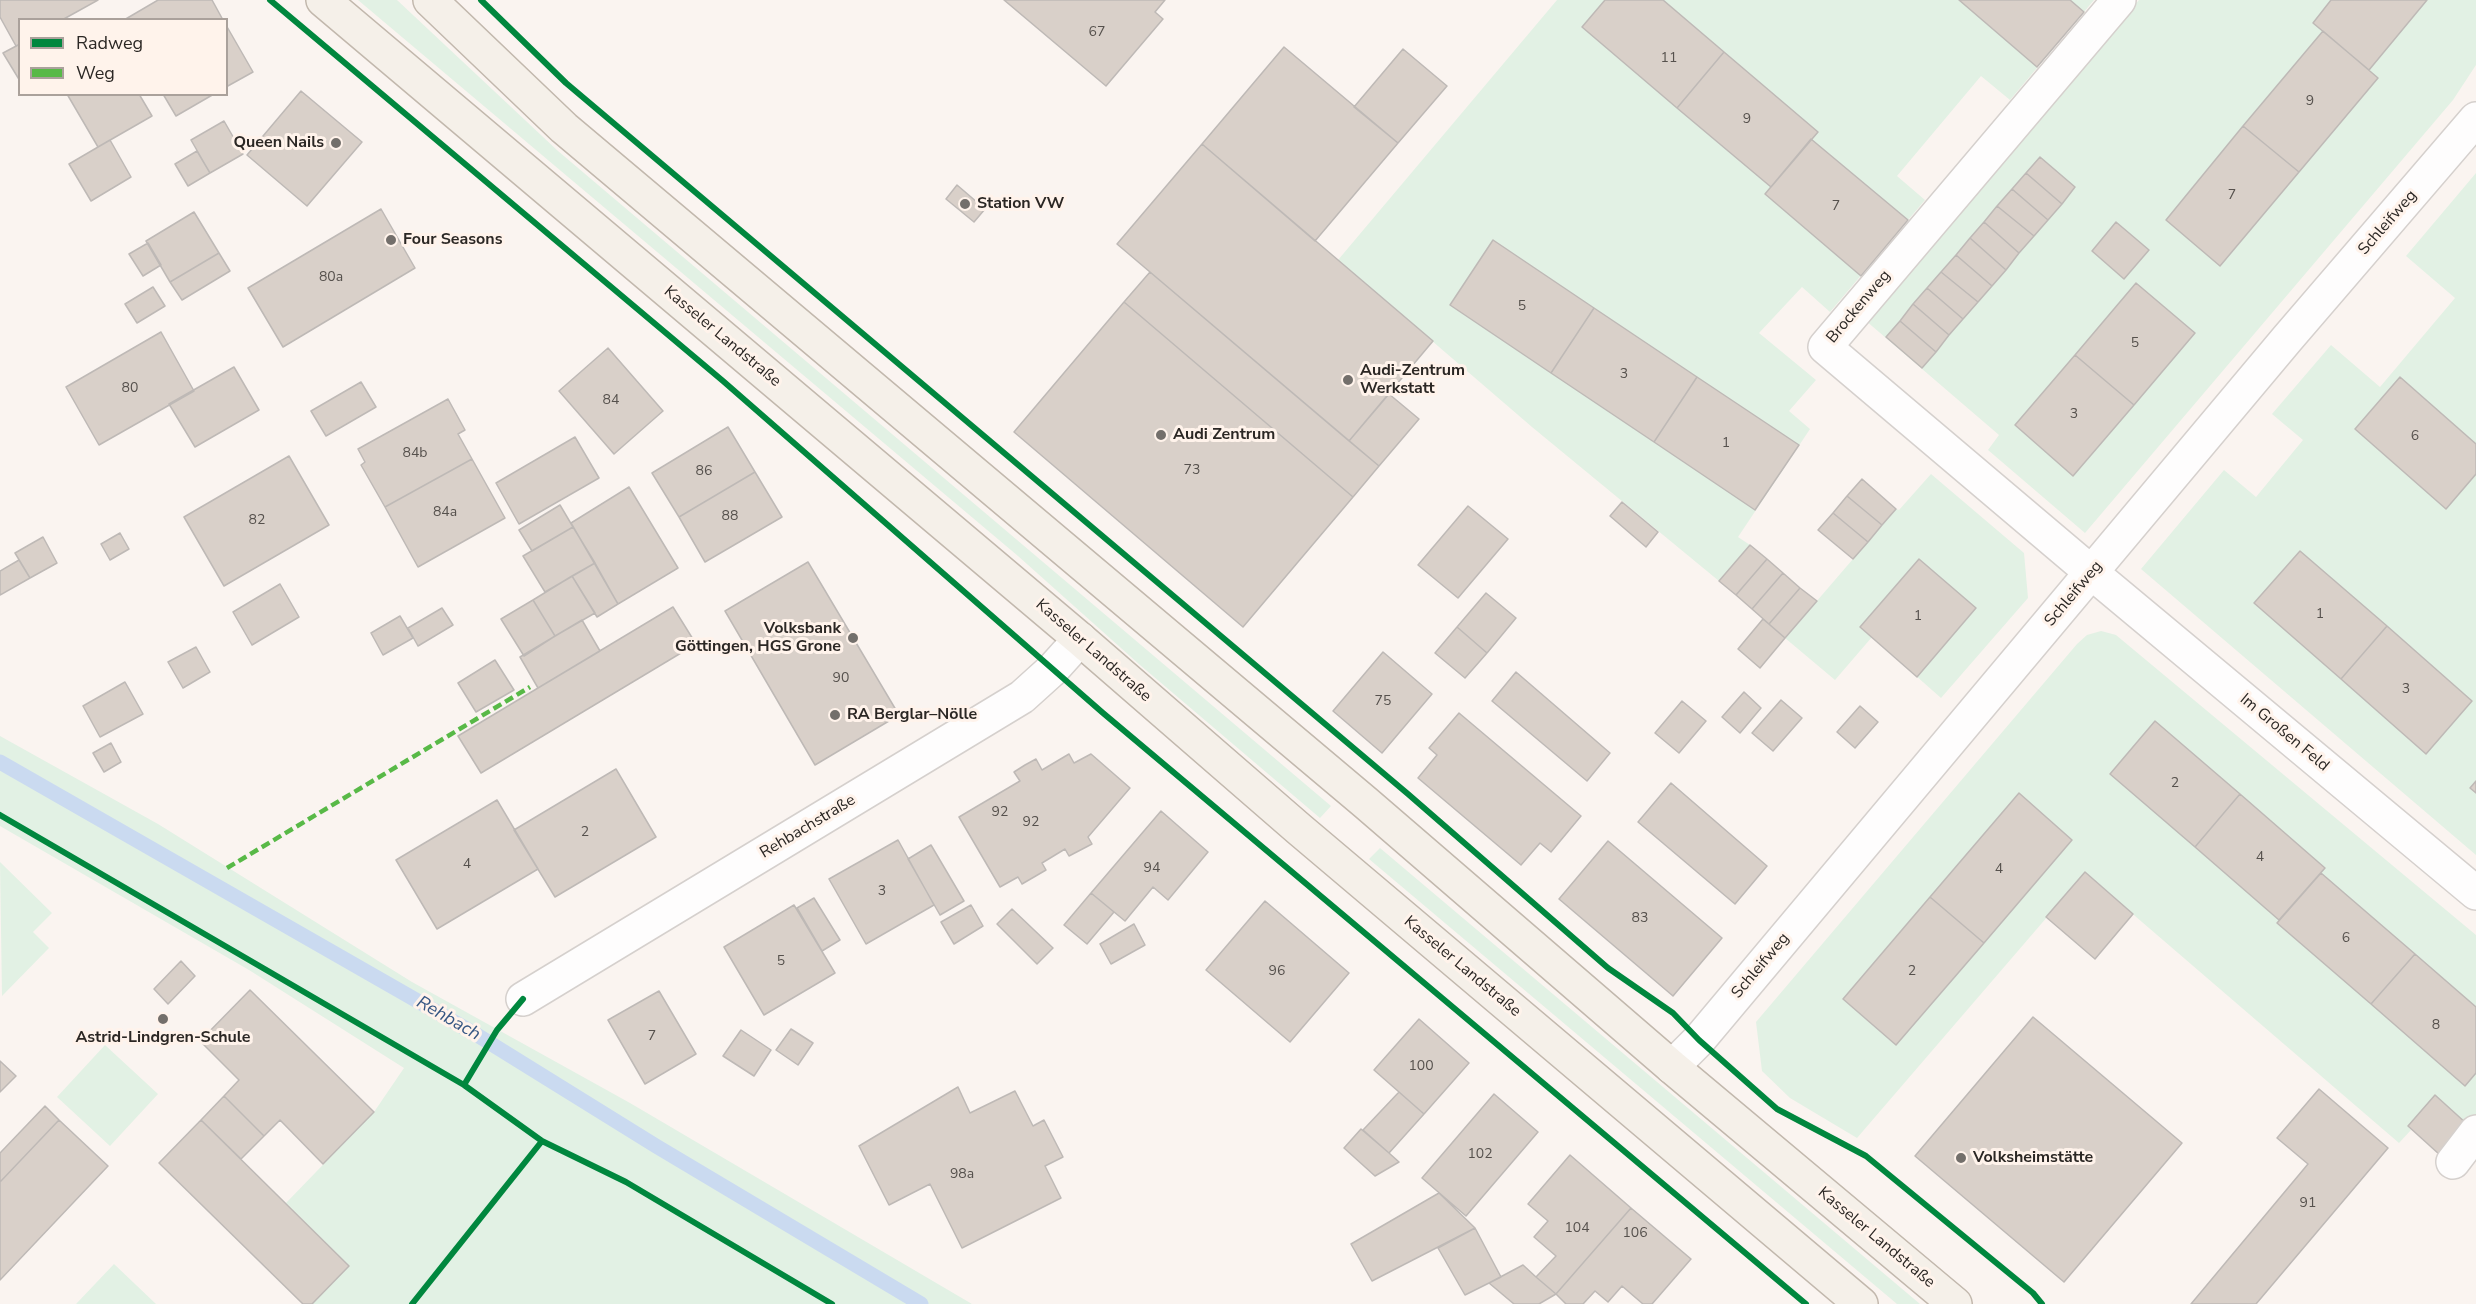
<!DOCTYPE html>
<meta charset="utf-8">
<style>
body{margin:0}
#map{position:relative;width:2476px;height:1304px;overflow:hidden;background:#faf4f0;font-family:"Nunito Sans",sans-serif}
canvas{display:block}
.legend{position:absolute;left:18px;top:18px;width:210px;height:78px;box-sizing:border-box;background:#fff3eb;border:2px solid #aaa19b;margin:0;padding:8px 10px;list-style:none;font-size:18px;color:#2b2724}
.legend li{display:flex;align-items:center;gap:12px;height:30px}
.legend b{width:30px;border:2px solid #aaa19b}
</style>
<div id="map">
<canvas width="2476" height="1304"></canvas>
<ul class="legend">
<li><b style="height:8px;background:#00873e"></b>Radweg</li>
<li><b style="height:8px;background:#58b947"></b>Weg</li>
</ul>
</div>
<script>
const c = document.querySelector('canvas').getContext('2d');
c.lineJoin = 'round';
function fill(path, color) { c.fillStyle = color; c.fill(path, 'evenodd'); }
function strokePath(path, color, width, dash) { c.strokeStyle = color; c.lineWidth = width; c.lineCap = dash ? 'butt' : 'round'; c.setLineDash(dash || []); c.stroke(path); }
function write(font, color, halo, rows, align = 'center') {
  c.font = font + ' "Nunito Sans",sans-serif'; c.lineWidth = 6; c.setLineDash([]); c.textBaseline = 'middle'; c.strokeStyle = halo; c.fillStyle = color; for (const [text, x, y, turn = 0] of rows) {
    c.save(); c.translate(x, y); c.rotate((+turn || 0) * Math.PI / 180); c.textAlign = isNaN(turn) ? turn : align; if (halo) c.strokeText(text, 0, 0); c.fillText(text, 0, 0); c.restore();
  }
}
const green = new Path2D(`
 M358,0h39l161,151 773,655 -11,12 -180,-153 -122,-109z
 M1557,0h537l-84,100 -29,-24 -84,100 28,24 -95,112 -28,-25 -43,46 57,47 -27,31 21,18 -72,108 12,8 -31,36 -187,-154 -194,-167z
 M2139,0h337v65l-23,35 -368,433 -97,-83 11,-15 -134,-115z
 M2476,173v682l-335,-286 83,-99 32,27 47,-57 -31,-26 59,-69 49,42 75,-89 -49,-42z
 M1931,474l93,79 4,45 -87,100 -69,-61 -37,43 -50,-42 111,-129 3,1z
 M2101,631l15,4 360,300v179l-9,10 -32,-29 -27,31 3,4 -12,13 -314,-270 -228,265 -67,-40 -28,-27 -6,-49 321,-378 10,-9z
 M0,736l158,88 254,158 218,121 342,201h-660l37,-38 -63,-63 88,-91 30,-44 -155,-98 -249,-144z
 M1380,848l540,456h-23l-528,-445z
 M0,862l52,51 -19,19 16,16 -47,48z
 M105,1045l53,49 -48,52 -53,-49z
 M114,1264l42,40h-80z`);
const stream = new Path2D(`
 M0,762l477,273 179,111 265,158`);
const building = new Path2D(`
 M0,0h98l-36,20h-42v24l-4,2 -16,-29z
 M158,0h54l11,20h-99z
 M1004,0h161l-10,12 8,7 -57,67z
 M1605,0h58l61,52 -47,56 -95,-81z
 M1959,0h111l14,12 -47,55z
 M2331,0h96l-58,70 -56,-47z
 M226,25l27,47 -27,15z
 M2323,31l55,47 -79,94 -56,-46z
 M20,44v37l-17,-28z
 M1284,47l114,96 -83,98 -113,-97z
 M1403,49l44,37 -49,57 -44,-36z
 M1724,52l94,80 -47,55 -94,-79z
 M301,91l61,51 -55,64 -60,-51z
 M67,94h72l13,22 -54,31z
 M163,94h51l-38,22z
 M224,121l19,33 -33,19 -19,-33z
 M2243,126l56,46 -79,94 -54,-46z
 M1811,139l97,81 -47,56 -96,-82z
 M110,140l21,37 -40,24 -22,-37z
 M1202,144l231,197 -84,100 -232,-197z
 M197,151l13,22 -22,13 -13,-22z
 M2040,157l35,30 -13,17 -36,-31z
 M2026,173l36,31 -14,16 -36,-31z
 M957,185l28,24 -11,13 -28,-23z
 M2012,189l36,31 -14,16 -37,-30z
 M1997,206l37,30 -15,17 -35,-31z
 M381,209l34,59 -132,79 -35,-59z
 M194,212l25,41 -49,29 -24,-41z
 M1984,222l35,31 -13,17 -36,-32z
 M2116,222l33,28 -25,29 -32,-28z
 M1970,238l36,32 -14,16 -36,-31z
 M1493,240l101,68 -43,65 -101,-68z
 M148,243l13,22 -18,11 -14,-22z
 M219,253l11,18 -48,29 -12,-18z
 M1956,255l36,31 -14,16 -37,-30z
 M1150,272l229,194 -26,31 -229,-195z
 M1941,272l37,30 -15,17 -36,-31z
 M2136,283l59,50 -61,72 -59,-50z
 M153,287l12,19 -28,17 -12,-19z
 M1927,288l36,31 -14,16 -36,-31z
 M1124,302l229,195 -110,130 -229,-195z
 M1913,304l36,31 -13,17 -36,-31z
 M1594,308l103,69 -43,65 -103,-69z
 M1900,321l36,31 -14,16 -36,-31z
 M161,332l33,59 -95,54 -33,-58z
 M608,348l55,63 -49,43 -55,-63z
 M2075,355l59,50 -61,71 -58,-51z
 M234,367l25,43 -64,37 -26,-43z
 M1697,377l102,68 -44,65 -101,-68z
 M2400,377l76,67v30l-30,35 -91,-80z
 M361,382l15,25 -50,29 -15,-25z
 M1389,394l30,25 -40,47 -30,-25z
 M448,399l17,31 -7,4 14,25 -87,48 -24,-42 4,-3 -7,-13z
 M728,427l27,45 -76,45 -27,-44z
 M575,437l24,41 -80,46 -23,-41z
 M289,456l40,69 -105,61 -40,-69z
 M472,459l33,59 -87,49 -33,-60z
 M755,472l27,45 -77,45 -26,-45z
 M1862,479l34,30 -14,16 -35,-29z
 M629,487l49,81 -60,36 -47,-81z
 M1847,496l35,29 -14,17 -35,-29z
 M1622,502l36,30 -12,15 -36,-31z
 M560,505l13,22 -41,24 -13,-21z
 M1468,506l40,33 -50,59 -40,-33z
 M1833,513l35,29 -15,17 -35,-29z
 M573,527l22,36 -50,29 -22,-36z
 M120,533l9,16 -19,11 -9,-16z
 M43,537l14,26 -27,15 -15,-25z
 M1750,545l17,14 -31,36 -17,-14z
 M2300,551l87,75 -46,53 -87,-76z
 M1767,559l16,14 -31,36 -16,-14z
 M1919,559l57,49 -59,69 -57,-50z
 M19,560l11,18 -30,17v-24z
 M808,562l91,153 -84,50 -90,-154z
 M595,563l23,41 -21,13 -25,-41z
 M1783,573l17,15 -31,36 -17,-15z
 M572,576l23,37 -40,23 -22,-36z
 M280,584l19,33 -47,28 -19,-33z
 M1800,588l17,13 -32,37 -16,-14z
 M1486,593l30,25 -29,35 -30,-26z
 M533,600l22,36 -31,20 -23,-37z
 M673,607l23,37 -215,129 -23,-37z
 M442,608l11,17 -35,21 -10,-18z
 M400,616l13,22 -30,17 -12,-22z
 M1763,619l22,19 -25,30 -22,-19z
 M582,620l18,31 -62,37 -18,-31z
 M2387,626l85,75 -46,53 -85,-75z
 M1457,627l30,26 -22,25 -30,-25z
 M196,647l14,25 -27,16 -15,-26z
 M1383,652l49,42 -50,59 -49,-42z
 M495,660l19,30 -38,22 -18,-29z
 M1516,672l94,81 -23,28 -95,-80z
 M125,682l18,32 -43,23 -17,-31z
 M1744,692l17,16 -21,25 -18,-16z
 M1781,700l21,18 -29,33 -21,-18z
 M1682,701l24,20 -27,32 -24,-20z
 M1860,706l18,16 -23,26 -18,-16z
 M1459,713l122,103 -30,36 -11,-9 -19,22 -103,-87 19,-23 -8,-7z
 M2155,721l85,73 -45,53 -85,-73z
 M111,743l10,19 -17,10 -11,-19z
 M1069,754l5,9 17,-9 39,34 -42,49 4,7 -23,12 -4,-7 -23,14 4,7 -24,14 -4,-7 -18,10 -41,-70 61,-36 -6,-9 11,-7 11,-6 6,11z
 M616,769l40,68 -101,60 -41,-67z
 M2476,781v12l-6,-5z
 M1671,783l96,83 -32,38 -97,-82z
 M2019,793l53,47 -88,103 -54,-46z
 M2240,794l85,74 -46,52 -84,-73z
 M497,800l41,69 -101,60 -41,-69z
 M1161,811l47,41 -40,48 -15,-13 -28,34 -34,-28z
 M898,840l36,65 -68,39 -37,-65z
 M1608,841l114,97 -49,58 -114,-97z
 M931,845l33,56 -24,14 -32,-56z
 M2085,872l48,42 -38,45 -49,-42z
 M2321,873l94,81 -44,50 -94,-81z
 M1091,893l23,19 -27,32 -23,-19z
 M1930,897l54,46 -88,102 -53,-46z
 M814,898l26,42 -18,11 -25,-43z
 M1265,901l84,72 -59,69 -84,-72z
 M794,905l41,68 -71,42 -40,-68z
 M971,905l12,21 -29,18 -13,-22z
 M1012,909l41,39 -16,16 -40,-40z
 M1134,924l11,21 -34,19 -11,-20z
 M2415,954l61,53v66l-11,13 -94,-82z
 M181,961l14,15 -27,28 -14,-15z
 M250,990l124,122 -51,52 -43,-44 -16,16 -40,-40 15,-16 -39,-39z
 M659,991l37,63 -51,30 -37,-64z
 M2033,1017l149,126 -118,139 -149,-126z
 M1419,1019l50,44 -45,51 -50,-44z
 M791,1029l22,14 -15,22 -22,-15z
 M741,1030l30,20 -17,26 -31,-20z
 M0,1061l16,15 -16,16z
 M958,1087l12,26 45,-22 18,35 11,-6 19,37 -18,9 16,32 -99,50 -32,-64 -41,21 -30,-59z
 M2319,1089l69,59 -132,156h-65l117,-140 -31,-26z
 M1399,1092l25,22 -35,39 -26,-23z
 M1494,1094l44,38 -72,84 -44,-38z
 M2435,1095l32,29 -27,31 -32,-29z
 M224,1096l40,40 -23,23 -40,-39z
 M45,1106l14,14 -59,62v-29z
 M59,1120l49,46 -108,114v-98z
 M201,1120l148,146 -37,38h-9l-144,-141z
 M1361,1129l28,24 10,9 -24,14 -31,-28z
 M1570,1155l61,53 -75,86 -20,-17 20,-21 -22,-19 14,-16 -20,-17z
 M1439,1193l36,35 -103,53 -21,-37z
 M1631,1208l60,51 -39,45h-9l-21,-18 -14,16 -13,-11 -12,13h-17l-10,-10z
 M1475,1228l26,49 -36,18 -27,-47z
 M1523,1265l13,12 20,17 -17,10h-25l-25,-21z`);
const minor = new Path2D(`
 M2119,0l-294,347 267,226 384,320
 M523,999l499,-302 31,-28 27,-30
 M1672,1067l27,-27 588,-701 189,-220
 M2453,1162l23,-30`);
const major = new Path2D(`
 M323,0l757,639 219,190 562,475
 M430,0l134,128 802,675 306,264 283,237`);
const quiet = new Path2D(`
 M227,868l303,-181`);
const cycleway = new Path2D(`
 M270,0l453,381 380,332 703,591
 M481,0l85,83 842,711 200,174 65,45 26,27 78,69 89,47 167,137 9,11
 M0,815l464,270 78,56 84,41 206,122
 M464,1085l33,-55 26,-31
 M412,1304l130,-163`);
const markers = [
 [336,143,6,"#736f6b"],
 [965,204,6,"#736f6b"],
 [391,240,6,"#736f6b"],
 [1348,380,6,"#736f6b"],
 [1161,435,6,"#736f6b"],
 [853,638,6,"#736f6b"],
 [835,715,6,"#736f6b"],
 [163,1019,6,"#736f6b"],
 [1961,1158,6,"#736f6b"]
];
const numberNames = [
 ["67",1097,33],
 ["11",1669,59],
 ["9",2310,102],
 ["9",1747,120],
 ["7",2232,196],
 ["7",1836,207],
 ["80a",331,278],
 ["5",1522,307],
 ["5",2135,344],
 ["3",1624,375],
 ["80",130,389],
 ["84",611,401],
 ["3",2074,415],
 ["6",2415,437],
 ["1",1726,444],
 ["84b",415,454],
 ["73",1192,471],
 ["86",704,472],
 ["84a",445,513],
 ["88",730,517],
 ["82",257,521],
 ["1",2320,615],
 ["1",1918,617],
 ["90",841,679],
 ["3",2406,690],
 ["75",1383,702],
 ["2",2175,784],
 ["92",1000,813],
 ["92",1031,823],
 ["2",585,833],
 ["4",2260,858],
 ["4",467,865],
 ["94",1152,869],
 ["4",1999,870],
 ["3",882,892],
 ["83",1640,919],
 ["6",2346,939],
 ["5",781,962],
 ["96",1277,972],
 ["2",1912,972],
 ["8",2436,1026],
 ["7",652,1037],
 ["100",1421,1067],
 ["102",1480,1155],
 ["98a",962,1175],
 ["91",2308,1204],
 ["104",1577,1229],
 ["106",1635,1234]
];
const poiNames = [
 ["Queen Nails",324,143,"right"],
 ["Station VW",977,204],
 ["Four Seasons",403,240],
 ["Audi-Zentrum",1360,371],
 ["Werkstatt",1360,389],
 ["Audi Zentrum",1173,435],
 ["Volksbank",841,629,"right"],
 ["Göttingen, HGS Grone",841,647,"right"],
 ["RA Berglar–Nölle",847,715],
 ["Astrid-Lindgren-Schule",163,1038,"center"],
 ["Volksheimstätte",1973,1158]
];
const streetNames = [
 ["Schleifweg",2388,223,-49],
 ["Brockenweg",1859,307,-50],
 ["Kasseler Landstraße",722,337,40],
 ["Schleifweg",2074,594,-50],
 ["Kasseler Landstraße",1093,651,41],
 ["Im Großen Feld",2284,733,40],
 ["Rehbachstraße",808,827,-31],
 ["Schleifweg",1761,966,-50],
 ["Kasseler Landstraße",1462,967,40],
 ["Kasseler Landstraße",1876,1238,40]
];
const waterNames = [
 ["Rehbach",448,1019,30]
];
fill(green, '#e2f1e4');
strokePath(stream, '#cadaf0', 15);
fill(building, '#d9d0c9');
strokePath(building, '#beb9b6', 1.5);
strokePath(minor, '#d5d0cd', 36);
strokePath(major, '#c2b8ad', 36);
strokePath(minor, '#fefdfd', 33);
strokePath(major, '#f5f0e9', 33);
strokePath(quiet, '#58b947', 4.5, [9, 4.5]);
strokePath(cycleway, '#00873e', 6);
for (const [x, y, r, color] of markers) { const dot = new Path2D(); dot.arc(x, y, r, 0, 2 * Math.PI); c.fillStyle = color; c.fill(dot); strokePath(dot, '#fff3eb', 2); }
write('14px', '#56514d', null, numberNames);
write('bold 16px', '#2b2724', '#fff3eb', poiNames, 'left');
write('16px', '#2b2724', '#fff3eb', streetNames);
write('italic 18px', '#355683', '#fff3eb', waterNames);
</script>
